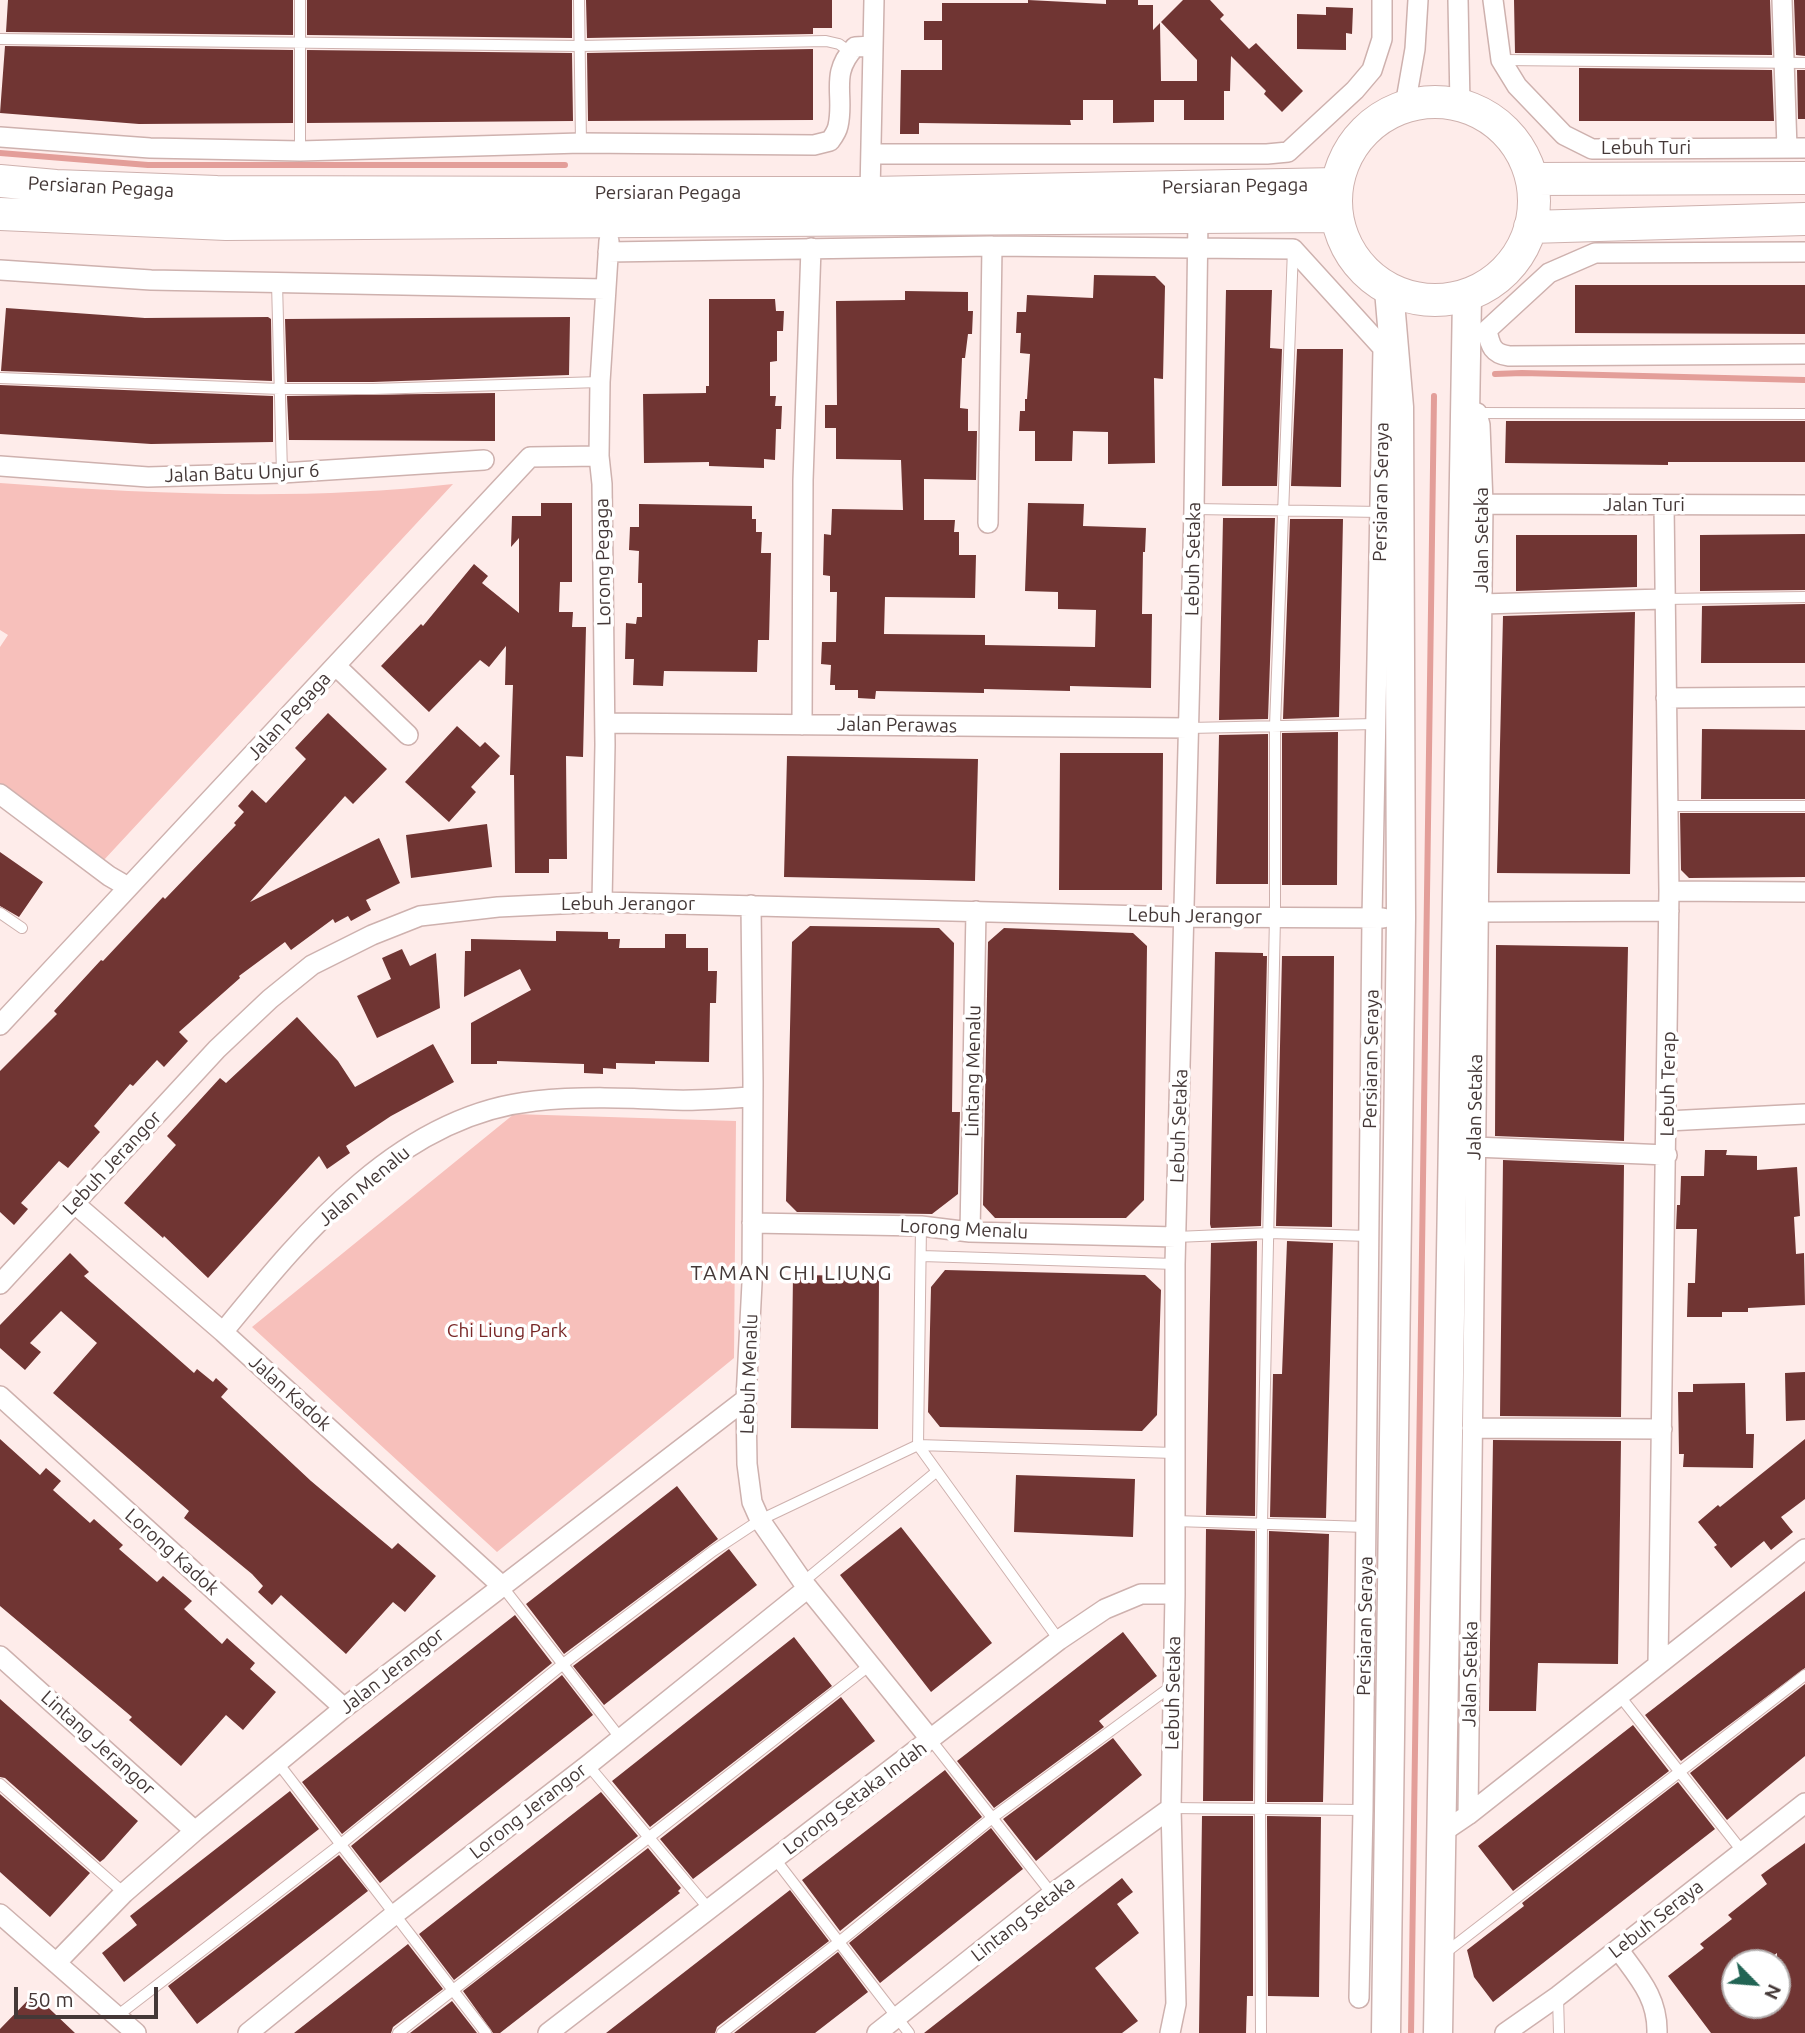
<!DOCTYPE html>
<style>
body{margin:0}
#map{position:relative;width:1805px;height:2033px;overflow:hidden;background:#feecea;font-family:Ubuntu,sans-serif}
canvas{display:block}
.north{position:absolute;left:1721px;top:1949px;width:70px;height:70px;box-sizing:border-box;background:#fff;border:2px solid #b4afaf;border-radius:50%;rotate:115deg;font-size:19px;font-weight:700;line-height:28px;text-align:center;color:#443837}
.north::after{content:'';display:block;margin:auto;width:24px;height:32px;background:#216454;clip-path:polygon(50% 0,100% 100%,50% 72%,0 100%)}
.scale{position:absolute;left:14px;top:1987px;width:144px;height:32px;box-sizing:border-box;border:4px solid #443837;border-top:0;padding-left:9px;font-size:21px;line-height:24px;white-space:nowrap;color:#443837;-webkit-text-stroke:5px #fff;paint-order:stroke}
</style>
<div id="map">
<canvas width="1805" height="2033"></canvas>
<div class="north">N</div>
<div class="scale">50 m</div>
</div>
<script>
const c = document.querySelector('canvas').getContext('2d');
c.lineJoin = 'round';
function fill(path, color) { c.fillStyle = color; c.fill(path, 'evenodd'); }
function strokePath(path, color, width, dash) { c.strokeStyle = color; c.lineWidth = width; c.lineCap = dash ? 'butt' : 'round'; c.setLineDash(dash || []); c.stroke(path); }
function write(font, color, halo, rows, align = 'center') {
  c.font = font + ' Ubuntu,sans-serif'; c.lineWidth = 7; c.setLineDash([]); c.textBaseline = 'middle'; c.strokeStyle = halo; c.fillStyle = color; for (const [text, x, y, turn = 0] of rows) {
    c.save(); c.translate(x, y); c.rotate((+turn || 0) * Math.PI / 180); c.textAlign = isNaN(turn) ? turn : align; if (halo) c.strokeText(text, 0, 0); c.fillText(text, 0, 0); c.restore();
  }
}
const green = new Path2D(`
 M0,483c150,11 303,18 453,1l-350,377 -103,-76v-138l8,-12 -8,-5z
 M514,1114l222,7 -2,237 -237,194 -245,-225z`);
const stream = new Path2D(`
 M0,153l148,12h417
 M1495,374l27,-1 283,7
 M1411,2033l23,-1637`);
const building = new Path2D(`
 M8,0h285v35l-287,-3z
 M307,0h265v38l-265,-3z
 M586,0h246v28h-19v6l-226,4z
 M1028,0l78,4v-4h32v5h15v25l7,-7 1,58h36v-21l-36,-38 22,-22h27l14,15 -4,4 29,30 7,-6 47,48 -21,21 -18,-18 2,-3 -35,-35 -1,35h-6v29h-40v-20h-30v22l-41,1v-23h-30v20h-13l1,5 -152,-2v11h-19l1,-64h41v-30h-18v-19h18v-18h86z
 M1514,0h256l2,55 -257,-2z
 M1794,0h11v56l-9,-1z
 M1326,7l27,1 -1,26 -6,-1v17l-49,-1v-35l29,1z
 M5,46l288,4v73l-154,1 -139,-11z
 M813,49v71l-225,1 -1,-68z
 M307,50l265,3 1,68 -266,2z
 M1579,68l193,2 2,51h-195z
 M1797,70h8v49h-7z
 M1094,275l61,1 10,10 -2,93 -9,-1 1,85 -47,1v-32l-35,-1 -1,30h-37v-30h-16l1,-20h5v-12h2l3,-45 -10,-1 1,-20h-5l1,-21h9l1,-17 66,3z
 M1575,285h230v49l-230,-1z
 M1226,290h46l-2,58 12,1 -5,137h-55z
 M905,291l63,1v19h5l-1,23h-4l-3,24h-3l-2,50 8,1v22h9l-1,49 -52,-1v41h31l-1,12h5v23h17l-1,43 -90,-1 -1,37 101,1v10l110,2 1,-37 -38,-1v-17l-33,-1 3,-88 56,1 -1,22 63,2 -1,24h-2l-1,62h10l-1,74 -81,-2v5l-86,-2v4l-108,-2 -1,8 -17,-1v-8h-23v-5h-5l1,-20 -10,-1 1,-22h14l1,-50h-7v-16l-7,-1 1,-41 7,1 1,-26 71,1 -2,-50 -65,-1v-31h-11v-23h12l-1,-104 69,-1z
 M709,299h66l1,12h8l-1,20h-6v30l-7,1v34h6l-1,10h7l-1,23h-5l-1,31 -11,-1v9l-55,-2v-4l-65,1 -1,-69 63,-1v-7h3z
 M6,308l139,10 123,-1 3,2 1,62 -271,-10z
 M570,317l-1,58 -196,7h-86l-2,-63z
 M1297,349h46l-2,138 -50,-1z
 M0,385l273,11v46l-122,2 -151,-10z
 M495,393v48l-206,-1 -2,-44z
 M1506,421h299v41h-137v3l-163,-2z
 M541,503h31v79h-12l-1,30h14l-1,15h14l-3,130 -17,-1 1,103h-18v14h-34l-1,-98h-4l3,-90h-8l1,-39 -17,21 -9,-7 -51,52 -48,-46 40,-42 2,2 51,-62 14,12 -6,7 37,30v-75l-8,9 1,-31h29z
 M639,504l113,2v13h4v13h6l-1,21h10l-2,87h-11l-1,32 -93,-1 -1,15 -30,-1 1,-26h-9l1,-36 10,1 1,-7h5v-34h-4l1,-32 -10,-1 1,-23h9z
 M1223,518h52l-7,201 -49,1z
 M1290,519h53l-4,198 -56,2z
 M1805,534v56l-105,1v-56z
 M1516,535h121v52l-121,4z
 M1805,604v59h-104l1,-57z
 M1635,612l-5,262 -133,-1 6,-257z
 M328,713l59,56 -34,35 -8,-8 -95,106 129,-64 21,45 -34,17 5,10 -20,11 -3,-5 -13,7 -2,-4 -42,31 -6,-8 -46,34 1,2 -61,54 9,9 -24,26 -7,-7 -24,26 -3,-2 -36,42 6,6 -32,36 -9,-7 -38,42 7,6 -14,16 -14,-13v-141l57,-57 -3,-3 47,-51 2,1 60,-64 2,2 71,-74 -2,-2 10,-11 -6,-6 14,-16 14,13 40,-44 -11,-11z
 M457,726l23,21 5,-5 15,14 -29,31 5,5 -27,30 -44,-40z
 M1702,729l103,1v69h-104z
 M1338,732l-1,153h-55v-152z
 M1268,734v150h-52l3,-149z
 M1060,753h103l-1,137h-103z
 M787,756l191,3 -3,122 -191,-4z
 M1680,813h125v64l-116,1 -8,-8z
 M487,824l5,43 -81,11 -5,-43z
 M0,852l43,30 -24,35 -19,-11z
 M810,926l129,2 15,15 -2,169h8l-2,82 -26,20 -135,-2 -11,-11 6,-259z
 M1004,928l129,5 14,13 -3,254 -18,18h-131l-12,-13 5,-263z
 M556,931l52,1v7h12l-1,9h46v-14h21v14h22v23h9l-1,32h-6l-1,59 -54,-1v3l-39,-1v6l-13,-1v6l-19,-1v-9l-87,-3v3h-26v-41l60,-33 -11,-21 -56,28 1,-46h6v-12l85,2z
 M1496,945l132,2 -4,194 -129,-5z
 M402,949l8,17 26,-13 4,55 -63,30 -20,-42 34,-17 -9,-21z
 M1215,952l48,1v3h4l-6,270 -50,2 -1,-4z
 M1282,956h52l-2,271 -56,-1z
 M297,1017l41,44 17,26 78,-43 21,38 -63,34 -45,30 4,7 -23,16 -8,-13 -111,122 -44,-42 -1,2 -39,-35 52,-58 -9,-9 53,-58 6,5z
 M1705,1150h22l-1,5 31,1v14l40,-3 3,49 -6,1 2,37 8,-1 1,52 -57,3v4h-26v5h-35l1,-34h7l2,-54h-21l1,-24h3l1,-29h23z
 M1503,1160l121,5 -3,252 -121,-1z
 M1257,1241l-2,275 -49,-1 5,-272z
 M1287,1241l46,2 -7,275 -56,-1 3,-143h9z
 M70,1253l19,19 -5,4 110,97 3,-4 16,13 3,-4 12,11 -7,8 90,84 81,68 6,-6 38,33 -31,36 -12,-10 -47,52 -65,-59 -9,10 -14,-13 5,-6 -11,-12 -68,-56 5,-7 -136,-118 44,-50 -36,-32 -31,32 11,9 -16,18 -25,-22v-23z
 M945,1270l200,5 16,15 -4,125 -15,16 -202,-4 -12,-15 3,-125z
 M793,1275l86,1 -1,153 -87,-1z
 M1805,1372v48l-19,1 -1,-48z
 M1745,1383l1,51h8l-1,34 -70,-1 1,-13h-5l-1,-62h15v-8z
 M0,1439l40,36 6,-7 15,13 -8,9 37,33 4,-4 29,26 -4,4 38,33 6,-6 29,25 -8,8 38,35 5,-6 28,25 -5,6 26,23 -33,38 -17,-15 -45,51 -52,-46 3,-3 -132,-111z
 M1805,1439v60l-24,18 12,15 -22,18 -7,-9 -33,27 -17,-21 3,-2 -19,-23 20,-17 2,2z
 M1493,1440l128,1 -3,223 -80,-1 -2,48h-47z
 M1016,1475l119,4 -2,58 -119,-5z
 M677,1486l41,53 -154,115 -38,-50z
 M901,1527l91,116 -61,49 -91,-117z
 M1206,1529l49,2 -2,270h-50z
 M1269,1531l60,3 -6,268h-56z
 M729,1549l28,36 -153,120 -31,-39z
 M1805,1591v77l-124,93 -36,-46z
 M515,1615l37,48 -210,171 -40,-52z
 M1123,1632l34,44 -58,45 5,6 -110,81 -37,-47z
 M794,1637l38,49 -182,141 -38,-46z
 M562,1675l31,40 -213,168 -29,-37z
 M1805,1684v72l-78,64 -37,-47z
 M841,1697l34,44 -182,138 -33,-40z
 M0,1699l138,122 -34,38 -4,3 -95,-84 -5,-1z
 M1633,1725l36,46 -156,120 -35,-45z
 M1113,1738l29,37 -106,86 -33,-42z
 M945,1770l37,47 -142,114 -38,-51z
 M1678,1782l37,47 -222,173 -19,-25 -7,-27 57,-44 -2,-3z
 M290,1791l29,38 -195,153 -22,-29 35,-28 -7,-9z
 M601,1792l37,44 -184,144 -35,-46z
 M0,1794l90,79 -40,44 -50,-45z
 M1202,1816h51v180h-6l-1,37h-47z
 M1267,1816l54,1 -2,180 -51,-1z
 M991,1828l32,41 -143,114 -31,-40z
 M1805,1843v190h-94l-43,-57 36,-28 -4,-4 32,-25 -4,-4 39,-31 -6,-9zM1777,1953v52h-42v-42h28z
 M648,1848l33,40 -3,3 2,2 -180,140h-7l-30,-42z
 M339,1855l29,36 -171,133 -29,-38z
 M1122,1878l11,14 -16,12 22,29 -44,35 43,53 -16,12h-198z
 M790,1890l39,51 -112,86 -2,6h-109z
 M408,1944l35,45 -50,38 -2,6h-97z
 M838,1952l30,40 -53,41h-81z
 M34,1994l41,39h-75v-4z
 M452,2001l25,32h-67z`);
const lane = new Path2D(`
 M300,0v151
 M579,0l2,143
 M0,39l580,7 246,-5 13,3 11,8
 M1502,60l303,3
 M277,283l5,190
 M0,378l280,11h93l227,-7
 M1477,413l328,1
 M1194,509l187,3
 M1664,599l141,-2
 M1189,728l187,-4
 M1668,806h137
 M0,913l22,15
 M921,1226l-3,219 141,195
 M1176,1237l93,-4 100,3
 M922,1256l253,8
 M1175,1521l191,6
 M803,1582l133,-110
 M502,1586l119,153
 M1619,1695l123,156
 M931,1740l121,154
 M278,1763l208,270
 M588,1765l121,144
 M0,1784l124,109
 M1171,1808l192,2
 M775,1859l134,174
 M1445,1953l360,-278
 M1558,1997l1,36
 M117,2016l224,-172 222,-180 150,-113 47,-31 158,-75 256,8
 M398,2033l472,-368
 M722,2033l117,-91 153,-124 181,-133
 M1261,2033l-1,-224 2,-286 13,-606v-191l18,-477`);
const street = new Path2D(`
 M1458,0l2,104
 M1493,0l8,60 16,26 47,49 28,14 213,-1
 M1782,0l5,148
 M1405,106l10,-57 3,-49
 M0,137l150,11 150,3 281,-8 233,2 16,-4c3,-4 7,-10 8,-15 7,-31 -9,-52 17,-79l17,-1
 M871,154h396l21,-2 67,-62 17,-20 10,-31v-39
 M870,193l4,-193
 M608,252l384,-6 301,3 90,99 -11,570 -9,892 -4,188
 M1805,252l-210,1 -46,20 -62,57c3,16 6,24 22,26l296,-2
 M0,270l151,10 454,9
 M1465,408l12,5 3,12 3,79 -15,1311
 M0,466l148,11 134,-4 202,-13
 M1483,504l322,1
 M988,523l4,-277
 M1481,604l183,-5
 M336,666l72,69
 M1666,698l139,-1
 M605,723l584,5
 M802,725l1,-245 8,-232
 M0,794l109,82 19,11
 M1669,891l136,1
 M602,902l3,-157 -3,-261 -3,-28 1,-74 9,-141
 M751,905l2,177 -1,201 -6,116 1,65 5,38 8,18 43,62 128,158
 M1478,912l191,-1
 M0,1025l530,-568 69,-1
 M1667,1121l138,-7
 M1475,1147l192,8
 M75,1204l148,128 279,254
 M752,1223l169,3 49,6 206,5
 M970,1232l6,-321
 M0,1284l217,-235 53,-50 42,-34 60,-30 48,-19 78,-9 104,-5 583,15 198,1
 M223,1332c81,-99 176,-217 312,-231 46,-5 93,-3 139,-1 26,1 53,-2 79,-3
 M0,1396l344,312
 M1472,1428l190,1
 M0,1656l195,175
 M1658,1663l11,-772 -5,-386
 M1440,1834l28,-19 337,-266
 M0,1914l136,119
 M1618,1949c20,28 40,48 39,84
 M56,1963l68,-70 71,-62 149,-123 402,-309
 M248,2033l147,-119 193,-149 220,-177
 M548,2033l511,-393 46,-31 36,-15h34
 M877,2033l175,-139 119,-86
 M1170,2033l6,-29 -5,-196 4,-214v-330l19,-755 4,-291
 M1505,2033l53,-37 247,-193`);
const secondary = new Path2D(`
 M1386,2033l15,-1115 -2,-511 -10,-117
 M1438,2033l29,-1737`);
const primary = new Path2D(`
 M1336 201a99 99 0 1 1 198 0a99 99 0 1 1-198 0Z
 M1532,179l273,-1
 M0,181l56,5 161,6 394,1h259l467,-9
 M0,214l226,10 1110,-8
 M1530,227l275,-8`);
const streetNames = [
 ["Lebuh Turi",1646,148],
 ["Persiaran Pegaga",1235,186,-1],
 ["Persiaran Pegaga",101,187,3],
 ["Persiaran Pegaga",668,193],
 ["Jalan Batu Unjur 6",242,473,-2],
 ["Persiaran Seraya",1381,492,-89],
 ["Jalan Turi",1644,505],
 ["Jalan Setaka",1482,540,-90],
 ["Lebuh Setaka",1193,559,-89],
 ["Lorong Pegaga",603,562,-91],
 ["Jalan Pegaga",289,716,-47],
 ["Jalan Perawas",897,725,1],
 ["Lebuh Jerangor",628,904],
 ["Lebuh Jerangor",1195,916,1],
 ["Persiaran Seraya",1371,1059,-89],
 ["Lintang Menalu",973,1071,-89],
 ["Lebuh Terap",1668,1084,-89],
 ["Jalan Setaka",1475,1107,-89],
 ["Lebuh Setaka",1179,1126,-88],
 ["Lebuh Jerangor",112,1163,-47],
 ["Jalan Menalu",364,1186,-40],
 ["Lorong Menalu",964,1229,3],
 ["Lebuh Menalu",749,1374,-88],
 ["Jalan Kadok",290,1393,42],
 ["Lorong Kadok",172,1552,42],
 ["Persiaran Seraya",1365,1626,-89],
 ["Jalan Jerangor",392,1671,-38],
 ["Jalan Setaka",1470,1674,-89],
 ["Lebuh Setaka",1173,1693,-89],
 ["Lintang Jerangor",98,1743,42],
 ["Lorong Setaka Indah",855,1798,-37],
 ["Lorong Jerangor",528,1811,-38],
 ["Lintang Setaka",1023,1919,-38],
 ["Lebuh Seraya",1656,1919,-38]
];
const parkNames = [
 ["Chi Liung Park",507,1331]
];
const neighbourhoodNames = [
 ["TAMAN CHI LIUNG",792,1273]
];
fill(green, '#f7c0bb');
strokePath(stream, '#e39e99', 6);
fill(building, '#703533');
strokePath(lane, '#ceb1ae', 12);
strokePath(street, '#ceb1ae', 22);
strokePath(secondary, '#ceb1ae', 31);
strokePath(primary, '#ceb1ae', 34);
strokePath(lane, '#fff', 10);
strokePath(street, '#fff', 19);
strokePath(secondary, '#fff', 28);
strokePath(primary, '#fff', 32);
write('19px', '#443837', '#fff', streetNames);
write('19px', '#792828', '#fff', parkNames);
c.letterSpacing = '2px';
write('21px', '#443837', '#fff', neighbourhoodNames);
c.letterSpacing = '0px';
</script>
